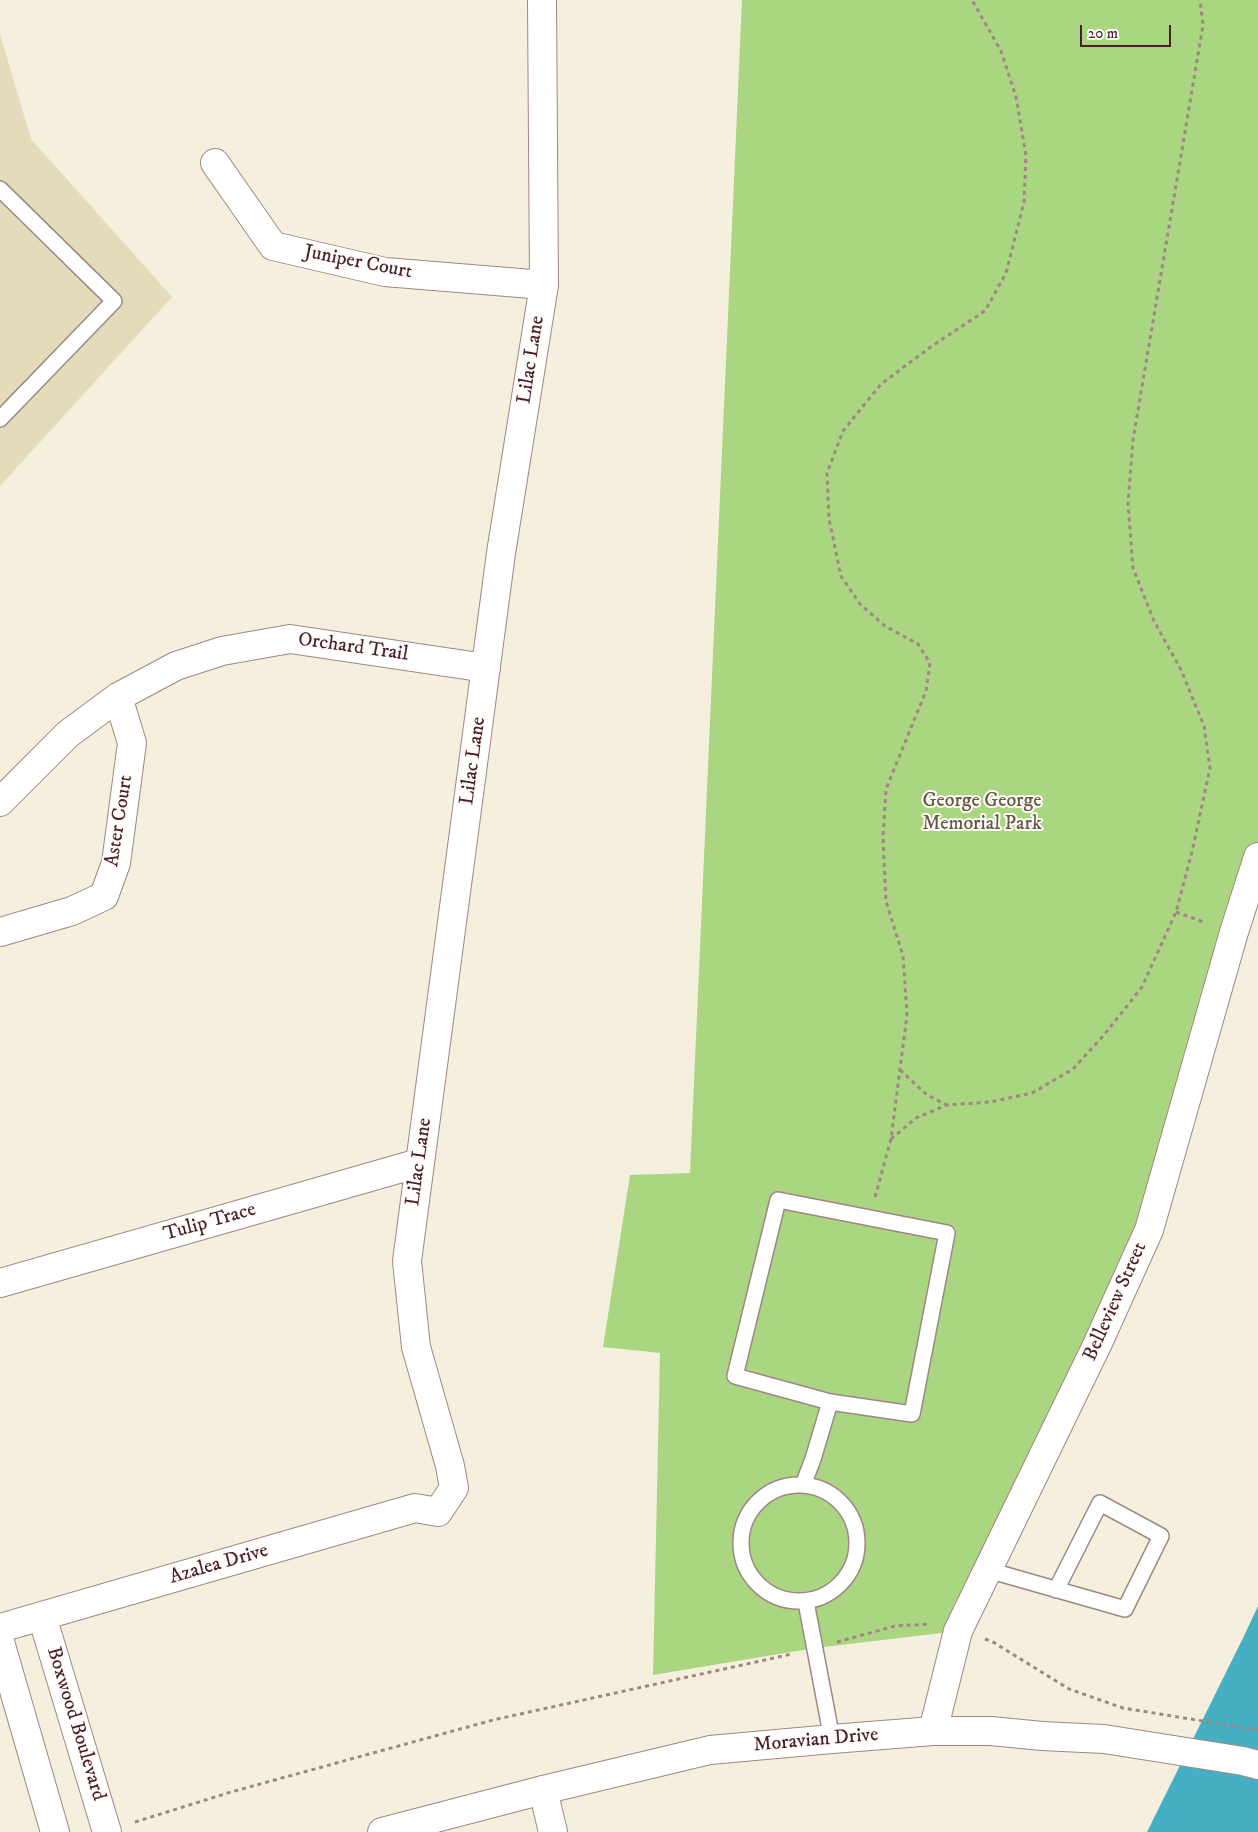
<!DOCTYPE html>
<style>
body{margin:0}
#map{position:relative;width:1258px;height:1832px;overflow:hidden;background:#f5efdd;font-family:"IM FELL DW Pica",serif}
canvas{display:block}
.scale{position:absolute;left:1080px;top:25px;width:91px;height:22px;box-sizing:border-box;border:2px solid #4a1f2b;border-top:0;padding-left:6px;font-size:15px;line-height:18px;white-space:nowrap;color:#4a1f2b;-webkit-text-stroke:4px #fdfcf7;paint-order:stroke}
</style>
<div id="map">
<canvas width="1258" height="1832"></canvas>
<div class="scale">20 m</div>
</div>
<script>
const c = document.querySelector('canvas').getContext('2d');
c.lineJoin = 'round';
function fill(path, color) { c.fillStyle = color; c.fill(path, 'evenodd'); }
function strokePath(path, color, width, dash) { c.strokeStyle = color; c.lineWidth = width; c.lineCap = dash ? 'butt' : 'round'; c.setLineDash(dash || []); c.stroke(path); }
function write(font, color, halo, rows, align = 'center') {
  c.font = font + ' "IM FELL DW Pica",serif'; c.lineWidth = 4; c.setLineDash([]); c.textBaseline = 'middle'; c.strokeStyle = halo; c.fillStyle = color; for (const [text, x, y, turn = 0] of rows) {
    c.save(); c.translate(x, y); c.rotate((+turn || 0) * Math.PI / 180); c.textAlign = isNaN(turn) ? turn : align; if (halo) c.strokeText(text, 0, 0); c.fillText(text, 0, 0); c.restore();
  }
}
const built = new Path2D(`
 M0,34l31,105 141,158 -172,189z`);
const green = new Path2D(`
 M742,0h516v857l-109,373 -191,401 -143,17 -162,27 7,-322 -57,-6 27,-172 60,-2z`);
const water = new Path2D(`
 M1258,1606v226h-111l97,-196z`);
const path = new Path2D(`
 M1176,912l30,11
 M900,1070l27,25 20,10
 M891,1139l25,-21 31,-13 43,-3 42,-9 41,-24 31,-34 38,-48 34,-75 16,-60 18,-84 -6,-42 -23,-56 -27,-49 -21,-53 -5,-65 5,-63 70,-415 -3,-25
 M875,1197l16,-58 16,-124 -4,-59 -17,-55 -3,-63 3,-49 40,-98 4,-28 -12,-19 -33,-18 -25,-22 -19,-28 -12,-57 -2,-46 16,-42 38,-47 51,-38 53,-35 21,-38 18,-71 2,-47 -10,-58 -15,-46 -29,-51
 M985,1639l8,3 76,47 54,19 135,22
 M837,1642l58,-16 36,-2
 M135,1822l96,-30 262,-72 299,-66`);
const service = new Path2D(`
 M0,189l114,112 -114,118
 M778,1200l169,33 -35,181 -82,-12 -95,-26z
 M741 1543a58 58 0 1 1 116 0a58 58 0 1 1-116 0Z
 M803,1485l10,-26 17,-57
 M988,1570l137,39 36,-73 -61,-33 -44,87
 M806,1602l26,137`);
const minor = new Path2D(`
 M215,163l58,83 112,26 159,13
 M0,802l68,-68 50,-37 58,-31 46,-15 68,-12 196,29
 M0,932l72,-21 32,-15 12,-33 16,-120 -14,-46
 M0,1283l419,-120
 M42,1616l65,216
 M0,1628l415,-120 23,4 16,-24 -4,-22 -34,-119 -9,-86 94,-708 43,-268 -2,-285
 M0,1642l55,190
 M933,1731l25,-100 139,-286 52,-115 85,-298 24,-75
 M543,1790l10,42`);
const tertiary = new Path2D(`
 M382,1832l161,-42 167,-40 122,-11 101,-8h58l51,5 62,3 139,22 15,4`);
const streetNames = [
 ["Juniper Court",358,263,11],
 ["Lilac Lane",532,360,-81],
 ["Orchard Trail",353,648,8],
 ["Lilac Lane",474,761,-82],
 ["Aster Court",120,821,-81],
 ["Lilac Lane",420,1162,-82],
 ["Tulip Trace",210,1223,-16],
 ["Belleview Street",1116,1302,-66],
 ["Azalea Drive",219,1565,-16],
 ["Boxwood Boulevard",75,1724,73],
 ["Moravian Drive",816,1741,-5]
];
const parkNames = [
 ["George George",982,802],
 ["Memorial Park",982,825]
];
fill(built, '#e4dbba');
fill(green, '#aad581');
fill(water, '#45b0c3');
strokePath(service, '#a08784', 18);
strokePath(minor, '#a08784', 30);
strokePath(tertiary, '#a08784', 30);
strokePath(path, '#a08784', 3, [4, 4]);
strokePath(service, '#fff', 15);
strokePath(minor, '#fff', 28);
strokePath(tertiary, '#fff', 28);
write('20px', '#4a1f2b', '#fdfcf7', streetNames);
write('20px', '#675645', '#fdfcf7', parkNames);
</script>
